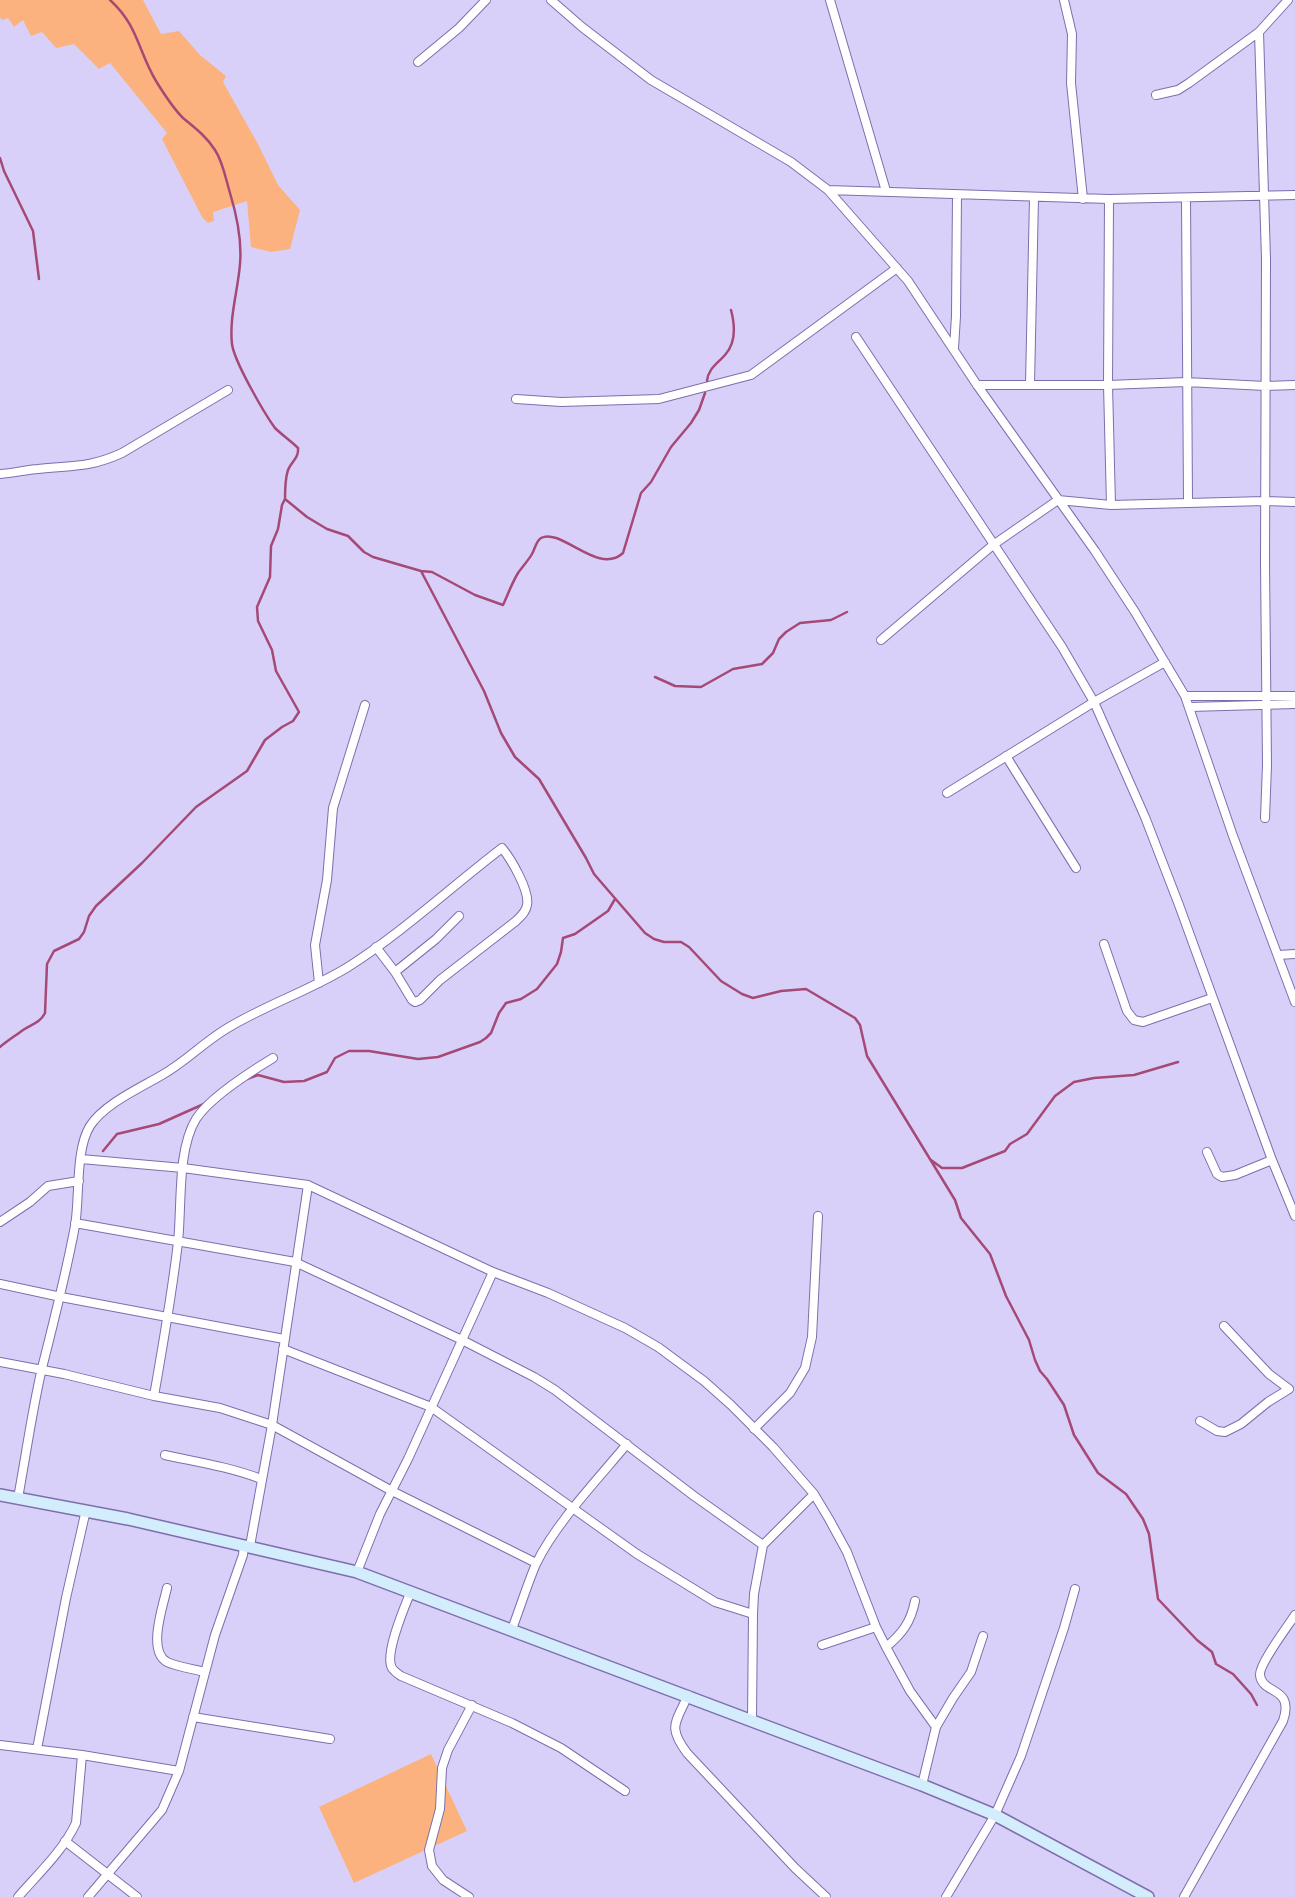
<!DOCTYPE html>
<style>
body{margin:0}
canvas{display:block;background:#d9d0f9}
</style>
<canvas width="1295" height="1897"></canvas>
<script>
const c = document.querySelector('canvas').getContext('2d');
c.lineJoin = 'round';
function fill(path, color) { c.fillStyle = color; c.fill(path, 'evenodd'); }
function strokePath(path, color, width, dash) { c.strokeStyle = color; c.lineWidth = width; c.lineCap = dash ? 'butt' : 'round'; c.setLineDash(dash || []); c.stroke(path); }
const green = new Path2D(`
 M0,0h143l18,34 18,-3 21,24 26,21 -3,6 35,62 20,41 22,25 -10,39 -19,3 -20,-5 -4,-46 -34,11 1,9 -6,2 -6,-6 -40,-78 5,-6 -57,-70 -11,6 -25,-25 -18,4 -14,-16 -11,4 -8,-16 -9,7 -6,-9 -6,2 -2,-3z
 M431,1754l36,77 -113,52 -35,-76z`);
const stream = new Path2D(`
 M110,0c28,25 28,51 46,81 8,13 17,27 27,37 12,10 24,19 32,32 8,12 11,30 15,43 7,23 12,48 10,71 -2,26 -11,54 -8,80 2,17 32,69 43,84 7,7 16,13 23,20 1,10 -7,14 -10,22 -3,9 -3,20 -3,29l22,18 20,12 21,7 16,16 9,5 48,14 11,1 43,23 28,10c5,-11 9,-22 15,-32 4,-6 10,-12 14,-19 3,-5 4,-13 9,-16 20,-11 57,38 82,15l18,-60 10,-11 20,-35 20,-24 8,-13 6,-17
 M0,158l4,13 29,60 6,48
 M707,381c1,-12 10,-17 18,-26 11,-12 10,-30 6,-45
 M421,571l63,120 17,42 14,24 24,22 47,79 8,16 51,59 9,6 10,3h17l8,5 32,34 21,13 11,4 28,-7 25,-2 49,29 5,7 7,31 88,144 6,18 29,36 16,42 23,44 6,20 5,11 7,8 17,26 10,30 24,38 28,21 17,25 6,15 9,65 39,41 15,12 4,12 17,10 18,20 6,11
 M655,677l20,9 26,1 32,-18 29,-5 11,-11 6,-14 7,-7 14,-9 31,-3 16,-8
 M0,1047c7,-6 15,-11 23,-17 9,-6 17,-7 22,-17l2,-49 7,-13 25,-12 5,-7 5,-16 7,-10 46,-43 54,-56 51,-36 18,-31 17,-13 11,-6 6,-9 -23,-41 -4,-21 -14,-29 -1,-14 13,-30 1,-31 7,-17 4,-24 3,-6
 M244,1080l14,-5 26,7 20,-1 23,-9 8,-14 14,-7h20l49,8 20,-2 42,-15 6,-4 5,-5 8,-20 7,-10 15,-4 16,-10 20,-25 4,-12 2,-14 12,-4 33,-23 7,-12
 M103,1151l14,-17 42,-10 47,-21
 M931,1160l11,8h20l43,-17 5,-7 17,-10 28,-38 19,-14 20,-4 40,-3 44,-13`);
const street = new Path2D(`
 M551,0l31,27 69,53 140,82 37,28 80,91 69,104 118,166 40,61 50,84 48,140 62,166
 M830,0l56,191
 M1064,0l8,34 -1,49 12,116
 M1259,32l7,227 -1,304 2,202 -2,53
 M418,62l41,-34 27,-28
 M1156,95l22,-5 11,-7 70,-51 29,-32
 M828,190l281,9 186,-4
 M1186,198l2,304
 M1109,199l-1,186 3,120
 M856,337l206,310 32,55 51,115 34,88 93,255 23,56
 M954,348l2,-32 1,-121
 M1030,384l4,-186
 M977,385h131l78,-3 79,4 30,-1
 M516,399l45,3 98,-3 92,-24 146,-107
 M0,474c13,-1 26,-4 38,-5 35,-4 51,-1 84,-16l106,-63
 M881,640l112,-95 65,-45 53,5 154,-4 30,1
 M1185,696h110
 M1190,707l105,-3
 M1006,756l70,112
 M947,793l147,-91 71,-40
 M1104,944l23,67 7,9 9,2 69,-24
 M376,947l19,25 41,-33 23,-23
 M1278,955l17,-1
 M319,983l-4,-38 12,-65 6,-72 32,-103
 M1207,1152l10,22 5,3 13,-2 37,-15
 M81,1159l102,9 125,17 185,87 55,21 77,35 33,19 46,34 27,24 42,42 41,47 15,25 18,33 29,75 10,20 24,44 26,36
 M0,1222l30,-20 18,-16 31,-5
 M75,1223l220,39 167,78 72,37 21,13 139,106 69,49
 M0,1284l61,13 223,42
 M283,1349l148,58 206,147 78,48 38,12
 M0,1362l64,12 90,22 66,12 52,17 120,66 144,72
 M154,1396c9,-51 18,-102 24,-154 4,-36 -1,-92 18,-123 14,-22 54,-47 77,-61
 M1200,1421l17,10 8,1 16,-8 27,-22 21,-13 -20,-15 -45,-48
 M754,1429l36,-36 15,-25 7,-31 6,-121
 M165,1455c32,7 65,12 96,24
 M18,1498c8,-43 14,-87 24,-130 12,-47 24,-94 33,-142 5,-28 0,-76 15,-100 14,-22 50,-38 72,-51 23,-13 41,-32 64,-46 39,-24 83,-38 122,-62 55,-35 103,-80 154,-119 9,11 28,43 25,57 -1,7 -6,11 -11,16l-76,59 -20,20 -5,2 -3,-2 -17,-28
 M250,1546l22,-121 36,-240
 M357,1572l23,-58 28,-55 85,-187
 M167,1588c-4,18 -20,63 0,74 11,5 26,7 38,10
 M411,1591c-6,15 -27,63 -19,77 2,3 6,6 9,8l111,47 49,25 64,43
 M512,1629c8,-21 15,-44 24,-65 19,-40 62,-85 91,-120
 M822,1645l54,-18
 M886,1647c16,-13 25,-25 29,-46
 M688,1695c-12,28 -21,31 -1,58l108,115 31,29
 M193,1717l137,22
 M752,1719l1,-105 1,-20 9,-49 51,-51
 M0,1745l82,10 97,16
 M37,1749l29,-151 20,-88
 M922,1785l14,-58 17,-29 18,-26 12,-36
 M65,1841l72,56
 M18,1897c20,-23 45,-46 58,-74l6,-68
 M88,1897l74,-87 17,-39 36,-136 28,-80 1,-10
 M469,1897l-26,-17 -11,-14 -3,-16 11,-41 2,-41 6,-18 24,-45
 M946,1897l49,-82 26,-59 43,-128 11,-39
 M1184,1897l99,-176c12,-35 -21,-26 -23,-46 -1,-11 28,-49 35,-60`);
const secondary = new Path2D(`
 M0,1495l128,24 229,53 565,213 73,30 153,82`);
fill(green, '#fcb27e');
strokePath(stream, '#a54a77', 2.5);
strokePath(street, '#7f6eac', 10);
strokePath(secondary, '#7f6eac', 14);
strokePath(street, '#fff', 8);
strokePath(secondary, '#d4edfc', 11);
</script>
